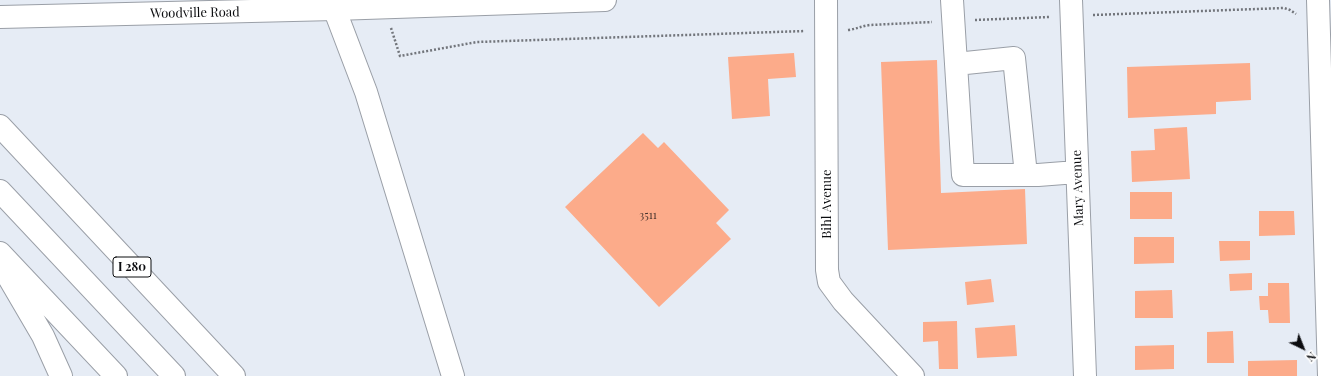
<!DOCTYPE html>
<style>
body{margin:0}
#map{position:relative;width:1331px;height:376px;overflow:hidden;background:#e6ecf5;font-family:"Playfair Display",serif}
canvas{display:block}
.north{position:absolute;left:1283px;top:328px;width:40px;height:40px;-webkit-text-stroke:3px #fff;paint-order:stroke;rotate:137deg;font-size:11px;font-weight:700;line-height:16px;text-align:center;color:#0b0c0f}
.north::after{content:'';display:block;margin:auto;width:14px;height:18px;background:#0b0c0f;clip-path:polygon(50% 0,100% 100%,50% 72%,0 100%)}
</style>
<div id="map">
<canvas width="1331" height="376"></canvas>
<div class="north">N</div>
</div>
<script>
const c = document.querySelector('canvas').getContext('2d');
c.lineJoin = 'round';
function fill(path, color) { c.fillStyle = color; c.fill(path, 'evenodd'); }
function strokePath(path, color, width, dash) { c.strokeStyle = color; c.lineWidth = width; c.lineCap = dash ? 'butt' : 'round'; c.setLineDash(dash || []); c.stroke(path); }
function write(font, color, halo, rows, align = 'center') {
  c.font = font + ' "Playfair Display",serif'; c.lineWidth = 3; c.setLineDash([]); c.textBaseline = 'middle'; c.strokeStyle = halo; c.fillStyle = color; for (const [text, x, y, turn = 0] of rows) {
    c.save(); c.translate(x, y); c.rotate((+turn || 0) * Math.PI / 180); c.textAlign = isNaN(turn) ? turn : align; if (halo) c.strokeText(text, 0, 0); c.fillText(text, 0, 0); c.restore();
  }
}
const building = new Path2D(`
 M794,53l2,24 -28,2 2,37 -38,3 -4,-62z
 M937,60l4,133 84,-4 2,55 -139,6 -7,-188z
 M1250,63l1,37 -35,2v12l-88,4 -1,-51z
 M1187,127l3,52 -58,3 -1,-31 24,-1 -1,-21z
 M643,133l15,15 6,-6 65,68 -13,13 15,16 -72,68 -94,-100z
 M1130,192h42v27h-42z
 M1259,211h35l1,24 -36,1z
 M1134,237h40v26l-40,1z
 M1219,241h31v19l-30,1z
 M1252,273v17l-22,1 -1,-17z
 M991,279l3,23 -27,3 -2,-23z
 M1268,283h21l1,40h-21l-1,-13h-8l-1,-14h9z
 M1172,290l1,28h-38v-27z
 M957,321l1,48h-19l-1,-28 -15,1v-20z
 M1015,325l2,31 -40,2 -2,-30z
 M1233,331l1,32h-27v-31z
 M1174,345v24l-39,1v-24z
 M1297,360v16h-49v-15z`);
const path = new Path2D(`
 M1093,15l191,-7 6,2 6,4
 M975,20l75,-3
 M391,28l9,28 77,-14 328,-11
 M848,30c8,-1 14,-4 22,-5l62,-3`);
const minor = new Path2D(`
 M826,0l1,270 2,12 14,19 70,75
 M952,0l11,175h75l39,-3
 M1071,0l14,376
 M1318,0l11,376
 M956,64l58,-6 12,117`);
const major = new Path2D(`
 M0,17l335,-8 270,-9`);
const highway = new Path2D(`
 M331,0l35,92 87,284
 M0,126l234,250
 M0,191l174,185
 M0,253l116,123
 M5,271l38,65 18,40`);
const numberNames = [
 ["3511",648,216]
];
const shields = [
 [132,267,38]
];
const shieldNames = [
 ["I 280",132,267]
];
const streetNames = [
 ["Woodville Road",195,13,-1],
 ["Mary Avenue",1078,188,-92],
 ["Bihl Avenue",827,204,-90]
];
fill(building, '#fcab8a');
strokePath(minor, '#9a9fa7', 24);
strokePath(major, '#9a9fa7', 24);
strokePath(highway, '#9a9fa7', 24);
strokePath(path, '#72757b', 2.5, [2, 2]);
strokePath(minor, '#fff', 22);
strokePath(major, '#fff', 22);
strokePath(highway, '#fff', 22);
write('11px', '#47342e', null, numberNames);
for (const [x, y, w] of shields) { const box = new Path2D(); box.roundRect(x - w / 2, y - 10, w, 20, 3); c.fillStyle = '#fff'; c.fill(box); strokePath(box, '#0b0c0f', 1); }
write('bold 12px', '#0b0c0f', null, shieldNames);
write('13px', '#0b0c0f', '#fff', streetNames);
</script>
